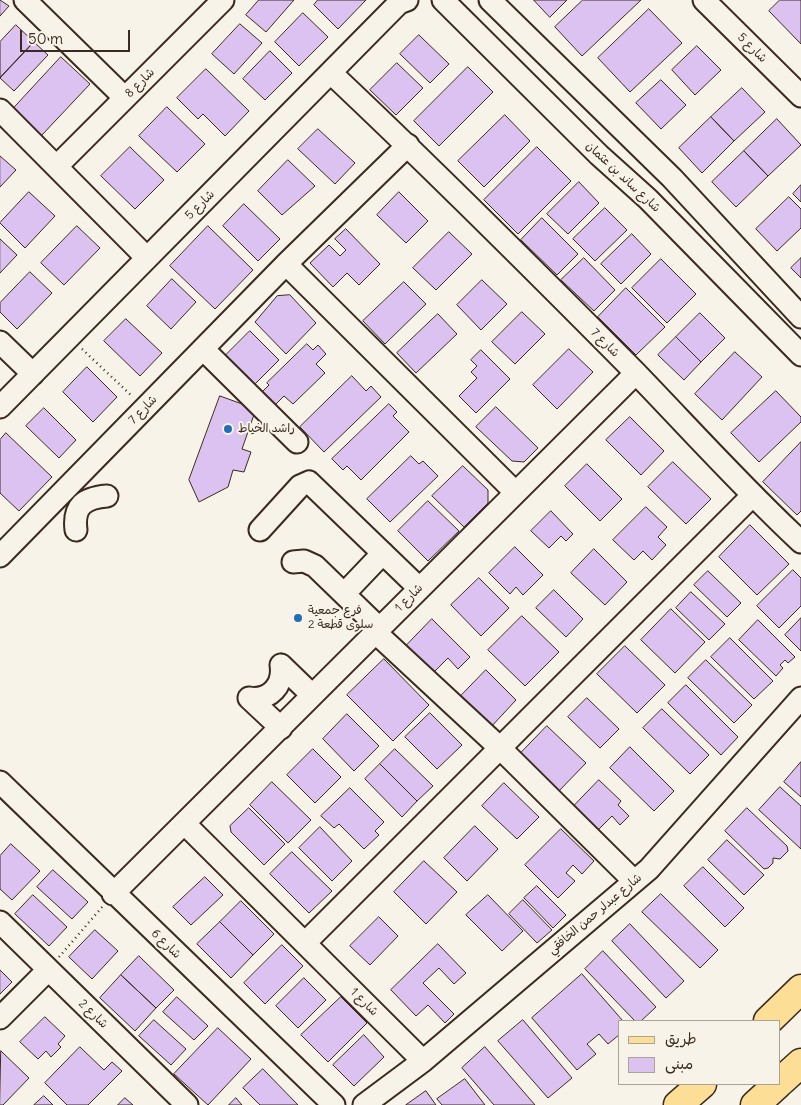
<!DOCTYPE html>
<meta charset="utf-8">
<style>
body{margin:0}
#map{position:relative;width:801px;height:1105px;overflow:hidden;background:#f7f3e8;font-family:Delius,"Playpen Sans Arabic",sans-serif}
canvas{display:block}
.legend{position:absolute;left:618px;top:1020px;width:162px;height:65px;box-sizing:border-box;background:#f7f3e8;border:1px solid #aca397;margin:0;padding:6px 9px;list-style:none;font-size:15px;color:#3b2a1e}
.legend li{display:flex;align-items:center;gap:10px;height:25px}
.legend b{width:25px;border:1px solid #aca397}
.scale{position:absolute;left:20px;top:30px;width:110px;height:22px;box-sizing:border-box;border:2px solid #3b2a1e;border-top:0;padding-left:6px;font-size:15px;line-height:18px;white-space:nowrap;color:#3b2a1e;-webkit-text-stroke:4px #f7f3e8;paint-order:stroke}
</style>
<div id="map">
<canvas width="801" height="1105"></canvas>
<ul class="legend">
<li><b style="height:6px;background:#fcde96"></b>طريق</li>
<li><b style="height:14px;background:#dbc2f1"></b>مبنى</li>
</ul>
<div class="scale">50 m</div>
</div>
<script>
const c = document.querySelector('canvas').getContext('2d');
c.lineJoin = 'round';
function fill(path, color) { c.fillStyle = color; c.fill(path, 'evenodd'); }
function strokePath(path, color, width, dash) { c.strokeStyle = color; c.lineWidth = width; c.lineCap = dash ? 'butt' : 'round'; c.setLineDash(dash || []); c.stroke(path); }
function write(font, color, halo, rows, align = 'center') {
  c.font = font + ' Delius,"Playpen Sans Arabic",sans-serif'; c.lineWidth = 4; c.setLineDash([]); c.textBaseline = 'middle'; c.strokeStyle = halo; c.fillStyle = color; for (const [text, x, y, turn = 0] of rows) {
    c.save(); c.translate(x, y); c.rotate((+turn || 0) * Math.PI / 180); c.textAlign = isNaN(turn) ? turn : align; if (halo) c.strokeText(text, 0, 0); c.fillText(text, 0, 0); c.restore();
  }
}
const building = new Path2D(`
 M0,0l9,6 -9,10z
 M259,0h35l-28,32 -20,-17z
 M318,0h48l-28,29 -24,-24z
 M534,0h33l-17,17z
 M583,0h58l-59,56 -27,-29z
 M780,0h21v44l-32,-33z
 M649,9l33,34 -52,49 -32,-34z
 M303,13l25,24 -29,29 -24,-24z
 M240,24l22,19 -28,31 -22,-20z
 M16,25l18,17 -34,36v-36z
 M419,35l30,29 -19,19 -30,-29z
 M34,42l14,13 -34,36 -14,-13z
 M697,46l24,24 -26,25 -23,-25z
 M270,51l22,22 -27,27 -22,-21z
 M61,57l29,27 -49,52 -28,-27z
 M397,63l26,25 -27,27 -26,-25z
 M468,67l25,25 -54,54 -25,-25z
 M206,69l43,42 -24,25 -22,-22 -5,5 -21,-21z
 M661,80l25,25 -25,24 -25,-26z
 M742,88l23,24 -31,29 -23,-24z
 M167,107l38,37 -28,28 -38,-36z
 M505,115l25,26 -46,46 -26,-26z
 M711,117l23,24 -32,32 -23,-25z
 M777,119l24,26 -33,31 -24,-25z
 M318,129l37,34 -20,21 -37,-35z
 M130,147l34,33 -29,29 -34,-33z
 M537,147l34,34 -53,53 -34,-34z
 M744,151l24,25 -32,31 -24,-25z
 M0,156l16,14 -16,17z
 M288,160l27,26 -33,29 -24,-24z
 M579,182l20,21 -31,31 -21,-20z
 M801,185v17l-8,-8z
 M29,192l26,24 -30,32 -25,-25z
 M399,192l29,29 -22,22 -29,-28z
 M789,197l12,12v19l-24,23 -21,-22z
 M244,204l36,35 -22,22 -35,-35z
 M605,208l22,22 -32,31 -22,-22z
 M542,218l36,36 -21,21 -36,-35z
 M77,226l23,22 -36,37 -23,-22z
 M208,226l45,44 -38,39 -45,-43z
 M346,229l34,35 -21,21 -12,-12 -14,14 -23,-24 19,-18 11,11 6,-6 -11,-11z
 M449,232l23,22 -36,36 -23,-22z
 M632,234l19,20 -30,30 -20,-20z
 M0,239l17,16 -17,18z
 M584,258l31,32 -21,21 -33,-31z
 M801,258v20l-10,-10z
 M661,259l35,35 -29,29 -35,-35z
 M30,272l22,21 -35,36 -17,-17v-9z
 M172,279l24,23 -25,27 -24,-23z
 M482,280l25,24 -26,26 -24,-25z
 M404,282l22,22 -41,40 -22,-23z
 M626,288l39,39 -29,28 -38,-38z
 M290,295l26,28 -30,31 -31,-32 22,-26z
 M522,312l23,22 -30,30 -23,-22z
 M700,313l25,25 -24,24 -25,-25z
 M438,314l19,20 -41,39 -19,-20z
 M126,319l36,34 -22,23 -36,-35z
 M250,331l29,29 -26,26 -29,-29z
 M676,337l25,25 -17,18 -26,-25z
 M307,344l6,6 5,-5 8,9 -10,10 9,9 -32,31 -9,-8 -9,9 -13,-13 7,-7 -2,-2z
 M569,349l24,23 -36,37 -24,-24z
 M481,350l29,29 -34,34 -17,-17 18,-18 -6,-6 6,-6 -6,-6z
 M735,352l27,25 -40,43 -27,-26z
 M87,367l30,30 -24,25 -30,-30z
 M352,376l14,15 5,-5 10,11 -57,55 -24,-25z
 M776,391l25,26v5l-42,40 -28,-29z
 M220,396l36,13 -14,40 9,3 -7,20 -11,-2 -5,17 -29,15 -10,-22z
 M389,404l8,8 -4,4 16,16 -48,48 -14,-14 -4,4 -11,-11z
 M496,407l42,41 -14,14 -12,-1 -36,-34z
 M44,408l32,32 -17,18 -33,-32z
 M630,417l34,34 -23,24 -35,-35z
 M6,433l46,44 -33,34 -19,-18v-53z
 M801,442v69l-4,4 -34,-33z
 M411,456l8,8 4,-3 15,15 -48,46 -23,-23z
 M673,462l38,37 -25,25 -38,-37z
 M587,464l35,35 -22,22 -35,-35z
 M463,466l25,24v13l-24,24 -32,-31z
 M428,501l31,30 -31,30 -30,-30z
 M646,507l21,20 -9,10 8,8 -14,15 -9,-9 -9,9 -21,-20z
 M551,511l22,23 -7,7 -5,-5 -12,12 -18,-17z
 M750,525l39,39 -32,31 -38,-38z
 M515,547l28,28 -20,20 -7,-8 -6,7 -21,-21z
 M594,549l33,33 -22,23 -34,-32z
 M793,570l8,8v28l-22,22 -22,-22z
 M708,571l33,32 -14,14 -33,-32z
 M479,578l30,30 -28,28 -30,-31z
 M554,590l29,29 -17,18 -30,-29z
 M691,592l34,32 -16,16 -33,-32z
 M671,609l34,33 -30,31 -34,-33z
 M522,616l37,36 -34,34 -37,-36z
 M801,618v33l-16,-16z
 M432,619l38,38 -12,12 -10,-11 -15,15 -27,-27z
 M758,620l37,37 -7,6 -3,-3 -5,5 3,3 -7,8 -37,-36z
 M730,638l43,43 -19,18 -43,-42z
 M625,646l40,39 -28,28 -40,-39z
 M384,659l45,46 -36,36 -46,-46z
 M706,660l46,45 -18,18 -46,-45z
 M486,670l30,30 -26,28 -31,-30z
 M686,685l52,52 -17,18 -53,-52z
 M587,698l32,31 -19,19 -32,-31z
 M662,709l47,46 -19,19 -47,-46z
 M430,713l32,32 -25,24 -32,-32z
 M347,714l32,32 -25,25 -31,-32z
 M547,726l39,37 -29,30 -38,-38z
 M630,747l44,44 -20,20 -44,-43z
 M313,749l28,28 -26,26 -28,-28z
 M395,749l38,37 -16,15 -37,-37z
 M801,762v35l-17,-15z
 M380,764l37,37 -15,16 -37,-38z
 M599,780l22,21 -3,4 11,11 -9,9 -8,-9 -15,15 -24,-24z
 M272,782l39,38 -23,23 -38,-38z
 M504,783l35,34 -22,22 -35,-33z
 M780,787l21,19v43l-42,-39z
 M350,788l34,34 -9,9 4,4 -15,14 -25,-25 -5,4 -13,-12z
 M249,808l36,36 -21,21 -33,-33 -1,-6z
 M747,808l40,38 1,5 -8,8 -7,-1v5l-5,5 -4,1 -39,-38z
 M475,826l23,23 -31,32 -23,-23z
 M320,827l32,34 -20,20 -33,-33z
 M561,829l33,32 -12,13 -9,-9 -7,8 9,8 -17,17 -33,-33z
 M727,840l37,35 -20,20 -36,-35z
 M11,844l29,27 -28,29 -12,-11v-33z
 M292,852l40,39 -23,22 -39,-39z
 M424,861l33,31 -31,32 -32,-32z
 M703,867l41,41 -19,19 -41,-41z
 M53,870l35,32 -16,17 -35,-32z
 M205,877l18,18 -32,30 -18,-18z
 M537,886l29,29 -13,13 -29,-30z
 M661,894l57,56 -18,18 -58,-56z
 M33,895l34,32 -18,19 -34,-32z
 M488,895l35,36 -21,20 -36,-36z
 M523,900l29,30 -15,13 -28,-29z
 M241,901l33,33 -21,21 -33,-33z
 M379,917l19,19 -28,29 -20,-19z
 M220,922l33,33 -22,23 -34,-34z
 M630,924l54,57 -18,17 -54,-57z
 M95,930l23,21 -26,28 -23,-22z
 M438,944l28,29 -12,11 -15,-16 -16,15 31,31 -9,9 -17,-18 -12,11 -25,-26z
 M282,945l21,21 -38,38 -21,-21z
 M603,951l53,56 -15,14h-6l-50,-52z
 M139,956l35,34 -18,18 -35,-33z
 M0,970l12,12 -12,12z
 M582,974l41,47h-3v13l-12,10 -9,-10 -12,10 9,10 -19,16 -45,-52z
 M121,975l35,33 -21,23 -35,-33z
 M304,978l22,22 -28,28 -22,-22z
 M177,997l31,29 -14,14 -31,-28z
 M341,997l26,26 -39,39 -27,-27z
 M45,1017l20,19 -7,8 3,3 -10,10 -5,-6 -8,8 -18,-17z
 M154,1020l32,29 -15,16 -32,-29z
 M523,1020l49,58 -24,20 -50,-57z
 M218,1028l33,31 -43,46 -34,-31z
 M364,1035l20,22 -30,29 -21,-21z
 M80,1047l24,23 8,-8 10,9 -34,34h-21l-22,-22z
 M485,1047l50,58h-41l-32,-37z
 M1,1051l28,27 -26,27h-3z
 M263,1069l35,36h-38l-17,-17z
 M465,1079l20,26h-43l-5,-6z
 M426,1091l10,14h-30z
 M44,1096l9,9h-19z
 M125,1098l8,7h-15z
 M236,1098l6,7h-13z`);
const path = new Path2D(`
 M82,349l51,48
 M59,957l44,-51`);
const minor = new Path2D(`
 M25,0l100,98
 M443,0l156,155 49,44 153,156
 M490,0l182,178 129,139
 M704,0l97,96
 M331,73c103,97 204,198 304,299 55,57 108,116 166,170
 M0,110l147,148
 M57,166l166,-166
 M286,264l229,228
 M0,342l33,32
 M203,349l94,93
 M0,407l399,-404 8,-3
 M76,530c-3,-24 8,-32 31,-34
 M260,530l40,-44 9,-4 110,106
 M0,556l286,-292 122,-119
 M293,562l11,-1 11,5 64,62
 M344,594l39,-41
 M375,632l125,116 134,133
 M281,665l31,30
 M249,698c21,3 35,-13 32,-33
 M249,698l32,30
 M0,782l334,323
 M185,824l238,237
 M113,894l523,-521
 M0,922l187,183
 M305,943l447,-447
 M0,1018l48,-48
 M364,1105l59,-44 226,-192 152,-171`);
const major = new Path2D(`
 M768,1021l33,-32
 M780,1082l21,-19
 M678,1105l24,-21
 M755,1105l23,-21`);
const markers = [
 [228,429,5,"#1f6fb2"],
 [298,618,5,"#1f6fb2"]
];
const streetNames = [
 ["شارع 5",752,48,45],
 ["شارع 8",140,83,-45],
 ["شارع ساند بن عثمان",623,177,43],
 ["شارع 5",200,205,-45],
 ["شارع 7",605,343,45],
 ["شارع 7",143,410,-46],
 ["شارع 1",409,598,-45],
 ["شارع عبدلر حمن الخافقي",595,914,-40],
 ["شارع 6",166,944,44],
 ["شارع 1",364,1002,45],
 ["شارع 2",93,1014,44]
];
const poiNames = [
 ["راشد الخياط",238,429],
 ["فرع جمعية",308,611],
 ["سلوى قطعة 2",308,625]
];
fill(building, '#dbc2f1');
strokePath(building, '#3b2a1e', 1);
strokePath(minor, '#3b2a1e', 25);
strokePath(major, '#3b2a1e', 31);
strokePath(path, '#3b2a1e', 2.5, [1, 4]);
strokePath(minor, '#f7f3e8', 21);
strokePath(major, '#fcde96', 28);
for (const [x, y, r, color] of markers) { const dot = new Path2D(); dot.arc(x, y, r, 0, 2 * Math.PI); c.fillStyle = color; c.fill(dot); strokePath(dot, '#f7f3e8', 2); }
write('12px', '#3b2a1e', '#f7f3e8', streetNames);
write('12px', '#3b2a1e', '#f7f3e8', poiNames, 'left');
</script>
